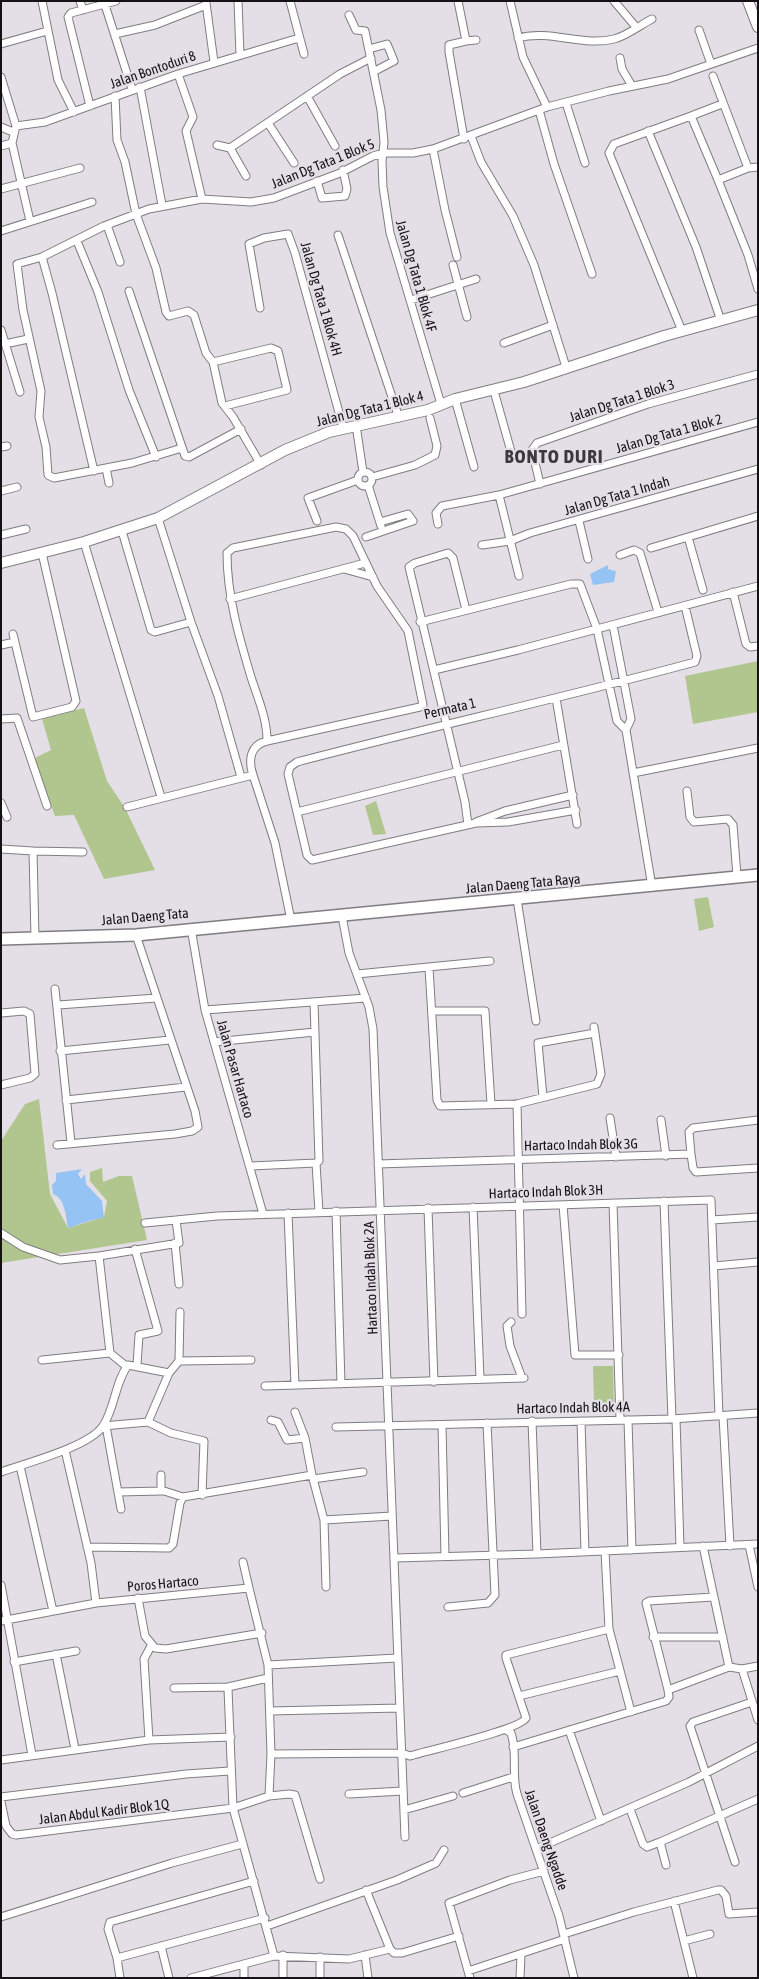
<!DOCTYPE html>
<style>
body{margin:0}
#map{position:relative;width:759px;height:1979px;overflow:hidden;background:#e4dfe6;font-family:"Asap Condensed",sans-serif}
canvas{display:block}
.frame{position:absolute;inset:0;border:2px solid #141215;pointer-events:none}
</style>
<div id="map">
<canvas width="759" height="1979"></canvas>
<div class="frame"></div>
</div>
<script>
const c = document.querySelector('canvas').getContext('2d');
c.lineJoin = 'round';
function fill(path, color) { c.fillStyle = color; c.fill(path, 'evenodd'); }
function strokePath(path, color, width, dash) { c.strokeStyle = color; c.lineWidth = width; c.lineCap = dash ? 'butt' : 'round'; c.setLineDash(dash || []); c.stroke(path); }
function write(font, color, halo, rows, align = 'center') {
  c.font = font + ' "Asap Condensed",sans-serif'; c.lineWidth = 4.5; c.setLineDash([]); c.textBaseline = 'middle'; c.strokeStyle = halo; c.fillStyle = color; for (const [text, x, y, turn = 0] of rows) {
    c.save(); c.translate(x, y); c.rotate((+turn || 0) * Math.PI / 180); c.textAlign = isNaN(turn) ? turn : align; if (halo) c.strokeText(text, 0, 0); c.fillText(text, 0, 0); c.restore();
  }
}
const green = new Path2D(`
 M758,661v51l-65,12 -8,-48z
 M84,708l23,73 18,27 30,62 -51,9 -30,-64 -19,1 -22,-57 18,-9 -9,-31z
 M376,801l10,33 -13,1 -8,-29z
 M708,897l6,30 -15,4 -5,-32z
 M39,1099l11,95 18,34 36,-11 3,-16 -17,-20v-9l12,-4 1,14 16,-6h13l15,64 -146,23v-122l24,-37z
 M593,1366h20l1,41h-20z`);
const water = new Path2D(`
 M608,565v4l8,2 -2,11 -21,3 -3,-11z
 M82,1169l-4,5 3,5 4,-5 1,10 16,17 2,17c-13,1 -23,6 -36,10 -2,-11 -3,-30 -15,-34l-1,-9 4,-4v-8z`);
const street = new Path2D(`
 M42,1l16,79 16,32
 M80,1l3,9
 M238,1l2,54
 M290,1l14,53
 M458,1l8,40 -17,4v7l15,87
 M510,1l13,56 24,50
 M614,1l22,26
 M206,3l8,59
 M105,5l27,84
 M349,15l7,15 9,1 16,79 3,32 -2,19 1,26 7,46 51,171
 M699,30l12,34
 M115,34l40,-9 51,-20
 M518,38c32,-9 64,9 96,1 13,-3 26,-14 38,-20
 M466,41l10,-1
 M1,44l46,-13
 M369,49l18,-5 7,17 -19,10
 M620,58l2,11 10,17
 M178,74l15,43 -7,14 16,68
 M713,76l35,92 -30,12 30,75 10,34
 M1,77l15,49
 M140,87l22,118
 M115,96l2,44 8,22 11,52 20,54 10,44 3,4 19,-5 6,4 12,38 7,9 9,41 11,14 28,48
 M307,96l28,50
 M566,103l19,60
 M90,106l-22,-89 3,-4 45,-12
 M539,110l15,54 38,110
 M268,123l26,40
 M16,126l29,-4 133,-48 121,-36
 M16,126l-4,17 18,78
 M1,127l12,5
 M648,131l48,116 25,74
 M471,136l10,26 32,54 21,49 32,102
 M217,145l13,3 110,-74 31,-16
 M1,146l11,-3
 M230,148l16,28
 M433,149l12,61 12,47
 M748,168l10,-1
 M718,180l-27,-64 31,-12
 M317,181l5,17 23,-2 2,-7 -4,-19
 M1,189l79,-21
 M107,225l13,37
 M1,231l91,-29
 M338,235l61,183
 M77,241l21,51 31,98 27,67
 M42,257l10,36 42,178
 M453,265l14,52
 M129,291l56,165 4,1 52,-28
 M411,300l65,-21
 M260,308l-11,-64 15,-6 24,-4 7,19 48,174
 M1,330l19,62
 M682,331l-73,-178 5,-9 77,-28
 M504,343l49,-18
 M5,344l23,-5
 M213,362l58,-14 7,3 9,39 -62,16
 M494,391l18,64
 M455,399l19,68
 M356,425l7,47
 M1,447l6,-1
 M182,448l-50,15 -78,15 -6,-3 -2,-28 -7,-30 2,-26 -18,-81 -6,-46 25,-7 62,-31 45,-17 53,-10 49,3 23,-4 66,-25 33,-17 11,-3h29l20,-4 114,-42 62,-16 59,-12 90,-31
 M106,468l3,15
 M358 479a7 7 0 1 1 14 0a7 7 0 1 1-14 0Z
 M372,477l43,-12 20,-10 2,-9 -7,-28
 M540,484l-8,-34 5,-7 111,-39 110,-30
 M368,485l13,41
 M1,491l16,-4
 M499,495l20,81
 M158,518l33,104 27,74 23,81
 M317,521l-9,-23 50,-18
 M579,521l9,38
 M438,524l-2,-11 6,-7 57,-11 259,-73
 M122,531l29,99 4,2 36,-10
 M1,535l25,-6
 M366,537l47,-16 -5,-7 -28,8
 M84,542l77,255
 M482,545l28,-4 20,-8 228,-64
 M651,548l37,-11
 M620,555l14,-5 6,3 18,59
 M344,569l29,8
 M703,590l-15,-53 70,-21
 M733,592l13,52 4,3 8,-1
 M230,599l135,-36
 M466,610l-13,-52 -5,-5 -33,10 -6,4 56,235 3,23
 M420,622l151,-38h9l17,45 20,92 9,9
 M613,625l18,94 -5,11 26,157
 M13,634l20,83 39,-10 4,-6 -34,-148
 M1,645l14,-3
 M434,670l84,-20 240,-64
 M556,698l21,126
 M1,719l16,-1 30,88
 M633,773l125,-25
 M253,775c-5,-15 -3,-30 14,-34l153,-34 3,-2 -15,-74 -31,-45 -24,-50 -7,-7 -10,-2 -103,21 -6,5c0,43 12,84 24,124 7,22 16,41 16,64
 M687,791l3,26 4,5 34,-3 5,6 4,51
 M1,803l6,14
 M127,807l126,-32 22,68 16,77
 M576,810l-68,12 -32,1 -164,37 -5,-5 -19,-81 2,-7 7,-5c133,-35 266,-64 398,-100l2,-6 -12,-50
 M297,812l266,-67
 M476,822l29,-11 68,-16
 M1,849l32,2 2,87
 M33,851l50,1
 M517,899l19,122
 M342,916l7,37 20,54 4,22 32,808
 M191,928l14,82 58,204
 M429,968l8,132 3,6 77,-2 80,-20 4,-10 -7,-47
 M357,974l133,-13
 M55,989l16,154
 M58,1005l99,-7
 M205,1010l161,-12
 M433,1011h52l6,93
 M1,1013l23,-2 6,3 5,60 -5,4 -29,7
 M214,1042l101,-10
 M60,1051l110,-11
 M543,1097l-5,-54 57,-10
 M66,1100l120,-13
 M517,1104l5,210
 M610,1118l6,39
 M661,1120l5,36
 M57,1145l118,-11 17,-3 6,-4 -3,-16 -59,-176
 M691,1154l2,14 3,4 62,-4
 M316,1163l3,49
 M378,1164l313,-10 -2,-22 4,-4 65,-8
 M251,1166l65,-3 3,-2 -5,-159
 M664,1201l8,218
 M613,1203l7,216
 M563,1205l12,150h44
 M473,1207l7,171
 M428,1208l6,174
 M336,1211l5,173
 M288,1213l7,172
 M712,1220l46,-3
 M145,1223l72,-7 494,-16 8,216
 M1,1233l22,14 37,13 39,-4
 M175,1243l4,41
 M135,1249l23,82 -19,4 -2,30
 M714,1266l44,-4
 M511,1322l-4,4 3,20 12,32
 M42,1360l68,-7
 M179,1361l1,-49
 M126,1366l-16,-13 -11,-97 80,-13 -3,-23
 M265,1386l259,-8
 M723,1416l7,130
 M676,1419l4,128
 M271,1420l7,2 9,18 18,-2
 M628,1420l4,130
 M532,1421l5,133
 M581,1421l4,131
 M148,1422l23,11 33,8 -2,54
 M442,1425l3,131
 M103,1426l45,-4 21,-49 10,-12 72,-1
 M106,1426l15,83
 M336,1427l336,-8 86,-6
 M65,1450l26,113 5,40
 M20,1466l33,145
 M1,1472c25,-9 88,-25 102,-46 12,-18 12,-44 25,-61l41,8
 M161,1475v15l22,7
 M312,1475l12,45
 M313,1479l50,-7
 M118,1492l44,-1
 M749,1545l9,42
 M703,1546l26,121
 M87,1547l82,1 4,-4 7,-41 3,-6 129,-22 -7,-37 -10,-26
 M605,1551l4,78 22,83
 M395,1558l142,-4 221,-10
 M243,1562l6,26
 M1,1585l31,170
 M326,1587l-2,-67 68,-4
 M138,1598l7,38 10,12 11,1 96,-16
 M448,1607l40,-4 7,-8 -8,-172
 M1,1621l95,-18 153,-15 19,77 3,89 -2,42 -36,12 -217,27 -4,-1 -6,-8 -5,-24
 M653,1637h70
 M56,1654l19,95
 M14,1662l62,-11
 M268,1665l129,-7
 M742,1669l16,51
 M268,1678l-40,9v2l5,119 41,148
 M174,1688l54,-1
 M668,1690l61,-23 13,2 16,-3
 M519,1696l101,-25
 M270,1711l129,-3
 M506,1730l5,3c7,19 0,41 6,61l42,122 15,62
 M569,1730l32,91
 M149,1740l-5,-81 7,-13
 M513,1747l153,-46 3,-4 -1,-7 -22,-87 3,-2 64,-4
 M271,1754l131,-1 8,3c19,-6 110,-26 116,-38l-20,-60v-3l103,-26
 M1,1760l148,-20 82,-3
 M463,1793l50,-16
 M349,1794l54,-3
 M269,1796l20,-2 6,1 25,84
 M1,1797l185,-23 44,-3
 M630,1809l13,35 4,3 13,-5 6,23
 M404,1810l49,-14
 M660,1842l98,-43
 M536,1849l153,-67 69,-36
 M735,1862l-45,-136 3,-4 59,-20
 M366,1890l24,59
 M674,1901l19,77
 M1,1917l171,-54 70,-19
 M267,1926l130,-46 39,-17 8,-13
 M564,1934l70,-22 84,-22h3l5,6 3,18 29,-2
 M684,1941l26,-7
 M161,1946l8,32
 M365,1955l3,23
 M117,1958l148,-40
 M244,1964v14
 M468,1971l97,-32
 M120,1978l-3,-20 -9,-29 2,-7 144,-41
 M191,1978l83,-22 75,3 41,-10 4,4h8l57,-17
 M283,1978v-23
 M320,1978v-21
 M470,1978l-21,-75 61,-23 34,-9
 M520,1978l1,-23`);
const secondary = new Path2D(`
 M748,1l10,26
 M1,563l83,-21 74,-24 127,-68 44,-18 99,-22 27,-11 69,-17 140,-46 94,-26`);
const primary = new Path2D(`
 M1,939l135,-4 622,-60`);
const streetNames = [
 ["Jalan Bontoduri 8",153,70,-19],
 ["Jalan Dg Tata 1 Blok 5",323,164,-22],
 ["Jalan Dg Tata 1 Blok 4F",416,276,74],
 ["Jalan Dg Tata 1 Blok 4H",321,299,74],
 ["Jalan Dg Tata 1 Blok 3",622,401,-18],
 ["Jalan Dg Tata 1 Blok 4",370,409,-14],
 ["Jalan Dg Tata 1 Blok 2",669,434,-16],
 ["Jalan Dg Tata 1 Indah",617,496,-16],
 ["Permata 1",450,709,-13],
 ["Jalan Daeng Tata Raya",523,884,-5],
 ["Jalan Daeng Tata",145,917,-5],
 ["Jalan Pasar Hartaco",235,1069,74],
 ["Hartaco Indah Blok 3G",581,1145,-1],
 ["Hartaco Indah Blok 3H",546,1192,-2],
 ["Hartaco Indah Blok 2A",371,1278,-92],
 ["Hartaco Indah Blok 4A",573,1408,-1],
 ["Poros Hartaco",163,1584,-5],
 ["Jalan Abdul Kadir Blok 1Q",104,1812,-7],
 ["Jalan Daeng Ngadde",546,1840,71]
];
const districtNames = [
 ["BONTO DURI",554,457]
];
fill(green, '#b0c68e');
fill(water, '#95c3f4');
strokePath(street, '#807c82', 9);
strokePath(secondary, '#807c82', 12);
strokePath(primary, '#807c82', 14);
strokePath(street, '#fff', 7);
strokePath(secondary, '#fff', 10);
strokePath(primary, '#fff', 11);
write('14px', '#141215', '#e4dfe6', streetNames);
c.letterSpacing = '1px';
write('bold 19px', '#3c383e', '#e4dfe6', districtNames);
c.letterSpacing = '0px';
</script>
